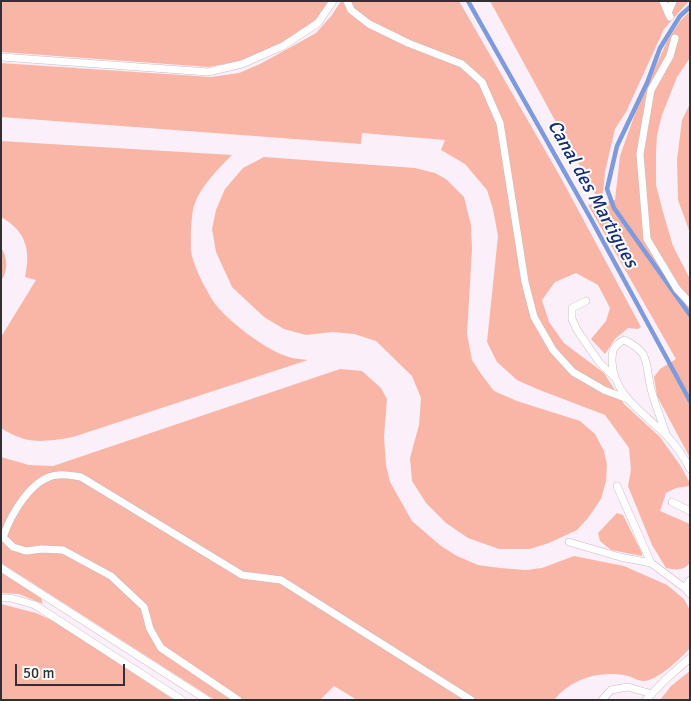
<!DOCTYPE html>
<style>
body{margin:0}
#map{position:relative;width:691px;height:701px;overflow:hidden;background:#fbeffa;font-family:Signika,sans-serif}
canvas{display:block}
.frame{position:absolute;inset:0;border:2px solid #342f33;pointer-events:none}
.scale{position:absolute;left:15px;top:664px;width:110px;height:22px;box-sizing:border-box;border:2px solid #342f33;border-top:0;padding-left:6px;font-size:15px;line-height:18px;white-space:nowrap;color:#342f33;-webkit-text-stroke:4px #fff;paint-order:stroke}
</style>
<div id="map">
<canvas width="691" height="701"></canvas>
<div class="frame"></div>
<div class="scale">50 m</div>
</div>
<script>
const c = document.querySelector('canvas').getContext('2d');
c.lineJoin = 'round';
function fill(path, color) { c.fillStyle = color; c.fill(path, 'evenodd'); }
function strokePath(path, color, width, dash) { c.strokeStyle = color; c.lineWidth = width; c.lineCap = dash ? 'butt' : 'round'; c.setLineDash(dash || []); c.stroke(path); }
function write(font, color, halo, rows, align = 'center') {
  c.font = font + ' Signika,sans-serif'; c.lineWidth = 4; c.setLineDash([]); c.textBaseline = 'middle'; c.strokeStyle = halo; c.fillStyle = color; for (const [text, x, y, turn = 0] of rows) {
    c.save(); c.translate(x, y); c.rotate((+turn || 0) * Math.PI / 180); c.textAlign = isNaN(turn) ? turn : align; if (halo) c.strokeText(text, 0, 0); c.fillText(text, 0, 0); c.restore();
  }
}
const green = new Path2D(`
 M1,1h329l-15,19 -31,22 -38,18 -38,7 -207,-15z
 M341,1h118l102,177 80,149 -3,2 -10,-1 -13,11 -10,15 -14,-15 15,-18 4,-13 -12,-23 -22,-12 -21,9 -13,18 7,22 15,21 40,30 20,31 36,33 20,28 10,18v3l-14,2 -10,5 -6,18 30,13v39c-7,8 -14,7 -24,5l-14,-23 -24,-59 3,-16 -2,-22 -24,-33 -68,-26 -20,-9 -20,-18 -10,-20 11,-106 -5,-27 -6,-19 -22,-26 -24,-14 4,-10 -83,-7 -1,11 -360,-27v-54l210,14 28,-4 21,-9 40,-22 16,-9 16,-18z
 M490,1h199l-25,28 -38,83 -11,17 -10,43 -2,22 -2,9 14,-3 5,-44 16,-45 31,-70 14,-21 9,-9v47l-13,19 -15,38 -5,20 -1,17v33l7,27 10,34 17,33v179l-33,-62 -3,-19 6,-8 16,-10 -88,-154 12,-2z
 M690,104v129l-12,-33 -1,-40 5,-40z
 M1,141l231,14c-14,14 -35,35 -39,55 -2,11 -3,36 -1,46 4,15 13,32 21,45 13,19 54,50 76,56 6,2 13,2 19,3l-235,77c-28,5 -47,8 -72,-9v-91l35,-57 -11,-3c6,-27 1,-46 -24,-60z
 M264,157l151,11 20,5 11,6 18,18 7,28 1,24 -5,85 5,26 9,14 13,17 23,10 63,20 15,13 9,17 3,14 -1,16 -5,18 -13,19 -11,12 -28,13 -19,6h-31l-31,-11 -22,-15 -20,-20 -14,-22 -2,-23 9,-33 2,-27 -9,-22 -36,-35 -22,-7 -21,-2 -27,3 -22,-6 -20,-12 -32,-30 -16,-35 -4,-23 4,-19 9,-21 18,-21z
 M1,247c7,11 7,24 0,34z
 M340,369l22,2 19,17 6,11 -3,38 2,28 4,17 22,39 29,25 16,10 21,9 22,3 26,2 16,-2 32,-12 50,10 43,19 17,14 6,11v38c-9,10 -34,34 -47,33 -5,0 -10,-4 -15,-5 -28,-6 -56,2 -74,24h-197l-23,-14 -14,14h-105l-214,-137v-106l28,8 24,1z
 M617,513l6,2 19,38v3l-31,-6 -11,-9 -2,-8z
 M1,572l40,26 2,6 -24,-10 -18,-1z
 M1,604l35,9 22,10 116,77h-173z
 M690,671v29h-30l11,-14z`);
const stream = new Path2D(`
 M468,1l123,218 99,182
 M690,7l-10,9 -20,32 -13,35 -30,63 -10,43 7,19 76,107`);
const service = new Path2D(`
 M347,1l4,9 18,14 39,19 54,21 20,18 18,41 25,159 9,35 19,33 20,22 31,18 24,9
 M663,1l7,16
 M668,13l5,-12
 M675,38l-5,18 -19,34 -11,64 7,85 30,50 13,14
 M1,57l207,15 34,-8 41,-18 35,-23 15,-22
 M586,301l-14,7v11l5,11 22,32 14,14
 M666,434c-5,-15 -11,-30 -15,-45 -6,-25 0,-37 -27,-49 -11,6 -12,10 -12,21 1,34 32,52 53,73 9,9 19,23 25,35
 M672,502l18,9
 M569,542l51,15 31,6 -34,-77
 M651,563l35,26 4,5
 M1,568l206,132
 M685,587l5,-7
 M1,598h10l24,7 147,95
 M238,700l-77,-52 -11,-19 -6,-22 -33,-31 -48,-26 -21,-1 -16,2 -13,-4 -10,-10c8,-23 29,-60 55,-62 7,-1 16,1 23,2l161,98 39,5 190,120
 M602,700l9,-10 17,-3 24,7
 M646,700l19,-20 25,-22`);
const waterNames = [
 ["Canal des Martigues",592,194,61]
];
fill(green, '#f9b6a7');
strokePath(stream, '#7c9adc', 4.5);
strokePath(service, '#c7bbc5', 8);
strokePath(service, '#fff', 7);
write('italic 19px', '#142e7a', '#fff', waterNames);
</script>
